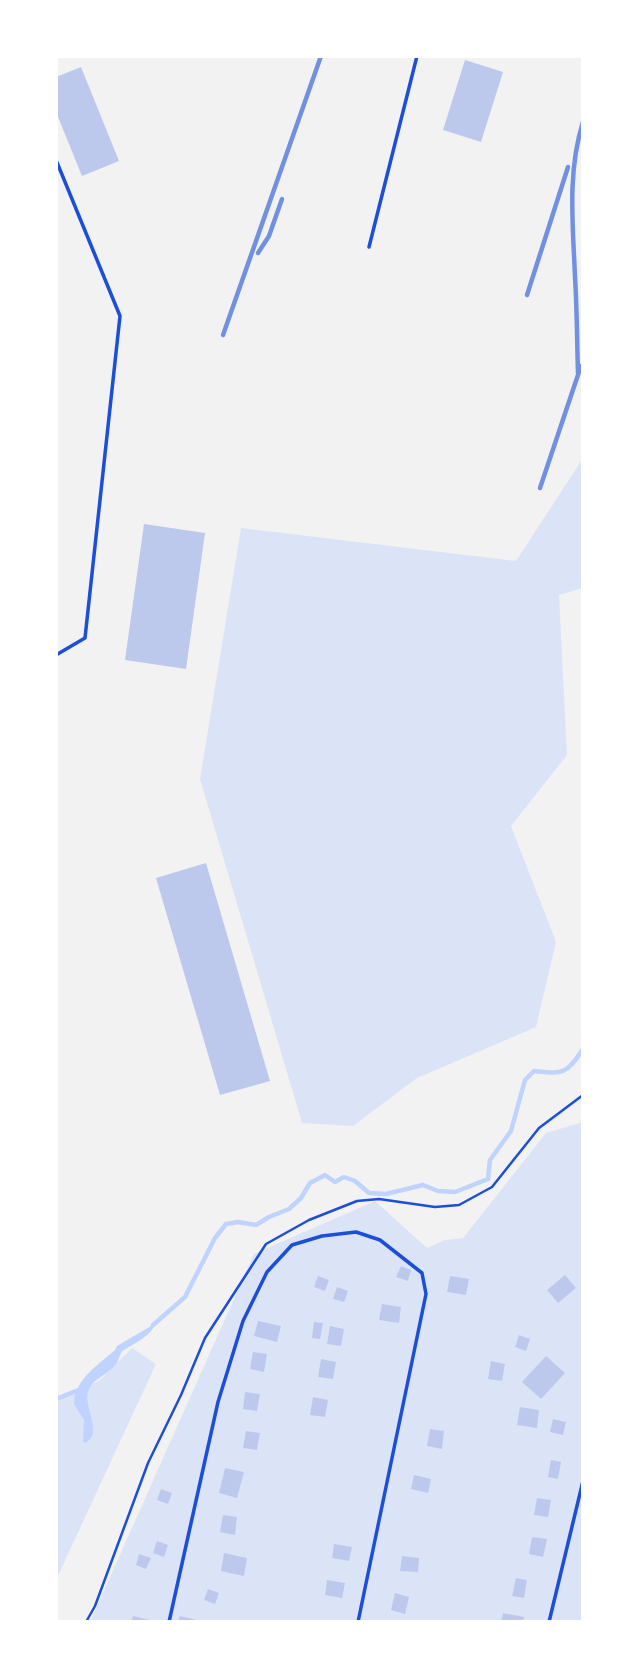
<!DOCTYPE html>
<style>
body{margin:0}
#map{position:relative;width:639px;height:1678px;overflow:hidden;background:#f2f2f2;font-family:"Fira Sans",sans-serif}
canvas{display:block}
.frame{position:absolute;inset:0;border:58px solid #fff;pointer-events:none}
</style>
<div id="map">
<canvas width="639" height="1678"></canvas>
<div class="frame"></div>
</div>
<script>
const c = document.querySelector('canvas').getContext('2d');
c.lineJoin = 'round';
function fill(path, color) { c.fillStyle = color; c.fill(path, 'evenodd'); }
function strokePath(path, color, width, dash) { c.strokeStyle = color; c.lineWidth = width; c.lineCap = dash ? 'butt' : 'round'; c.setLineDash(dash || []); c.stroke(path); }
const green = new Path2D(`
 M583,458v130l-24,7 8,160 -56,71 45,116 -20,85 -119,51 -64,48 -51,-3 -102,-344 41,-251 275,33z
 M583,1122v500h-493l164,-368 121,-53 52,47 18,-8 18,-2 83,-105z
 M132,1348l24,16 -100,216v-181l43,-18z`);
const water = new Path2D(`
 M156,1323c-5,13 -21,20 -32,27 -5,3 -4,9 -8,14 -7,10 -22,14 -27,25 -8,16 16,45 -4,54l-2,-1 1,-22 -10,-16c0,-24 25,-40 41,-54l2,-4z`);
const stream = new Path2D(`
 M153,1325l32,-28 30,-59 11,-14 12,-2 18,3 13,-8 20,-8 12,-11 9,-15 15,-8 10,7 9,-5 11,4 14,12 17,1 37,-9 15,6 17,1 33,-13 2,-19 21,-29 14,-51 9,-9c29,3 32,4 49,-22
 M56,1399l25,-10`);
const building = new Path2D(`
 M465,60l38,12 -22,70 -38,-12z
 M81,67l38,94 -37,15 -26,-64v-35z
 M144,524l61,9 -19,136 -61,-9z
 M206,863l64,218 -50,14 -64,-217z
 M401,1266l10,4 -3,11 -12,-4z
 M565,1275l11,13 -18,15 -11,-13z
 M318,1276l11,4 -4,11 -11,-4z
 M450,1276l19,3 -3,16 -19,-3z
 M337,1287l11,4 -4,11 -11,-3z
 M382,1304l19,3 -2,16 -20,-3z
 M258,1321l23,5 -4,16 -23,-6z
 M314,1322l9,1 -3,16 -8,-1z
 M330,1326l14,3 -3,17 -14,-2z
 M519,1335l11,4 -4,12 -11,-4z
 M253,1352l14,2 -3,18 -14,-3z
 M546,1356l19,17 -24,26 -19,-17z
 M321,1359l15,3 -3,17 -15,-2z
 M491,1361l14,3 -3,17 -14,-2z
 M245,1392l15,2 -3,17 -14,-2z
 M313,1397l15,3 -3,17 -15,-2z
 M520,1407l19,3 -2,18 -20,-3z
 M553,1419l13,3 -3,13 -13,-3z
 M430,1429l14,2 -2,18 -15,-3z
 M246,1431l14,2 -3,17 -14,-2z
 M551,1460l10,2 -3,17 -10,-2z
 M225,1468l19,4 -7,26 -18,-5z
 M414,1475l17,4 -3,14 -17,-4z
 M161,1489l11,4 -4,11 -11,-4z
 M537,1498l14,2 -3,17 -14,-2z
 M223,1515l14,2 -2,18 -15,-3z
 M532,1537l15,2 -4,18 -14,-3z
 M157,1541l11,4 -4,12 -11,-4z
 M334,1544l18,3 -3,14 -17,-3z
 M224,1553l23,5 -3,18 -23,-5z
 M139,1554l12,4 -5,11 -10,-4z
 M402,1556l17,2 -1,14 -18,-1z
 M516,1578l11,2 -3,18 -12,-2z
 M327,1580l18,3 -3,15 -17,-3z
 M208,1589l11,4 -4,11 -11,-4z
 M395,1593l14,4 -4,17 -14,-4z
 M503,1613l21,4 -1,5h-22z
 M133,1616l21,5v1h-23z
 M180,1616l21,5v1h-23z`);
const path = new Path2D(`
 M86,1622l9,-16 53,-143 33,-68 24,-57 61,-94 43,-24 48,-19 22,-2 56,8 24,-2 33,-18 47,-59 44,-33`);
const service = new Path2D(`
 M56,160l64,156 -35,322 -29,17
 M369,247l48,-191
 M169,1622l49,-220 25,-81 24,-49 25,-27 30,-9 34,-4 24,8 42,33 4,21 -68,328
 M549,1622l34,-141`);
const rail = new Path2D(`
 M258,253l11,-17 13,-37
 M527,295l41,-128
 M223,335l98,-279
 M578,373c-1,-32 -1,-64 -3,-96 -2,-51 -8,-105 8,-155
 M540,488l41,-122`);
fill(green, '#dbe4f7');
fill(water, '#bfd3fe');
strokePath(stream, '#bfd3fe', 4.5);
fill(building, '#bdc9ec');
strokePath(path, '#1d4ed8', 2.5);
strokePath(service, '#1d4ed8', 3.5);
strokePath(rail, '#7290e2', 4.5);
</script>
